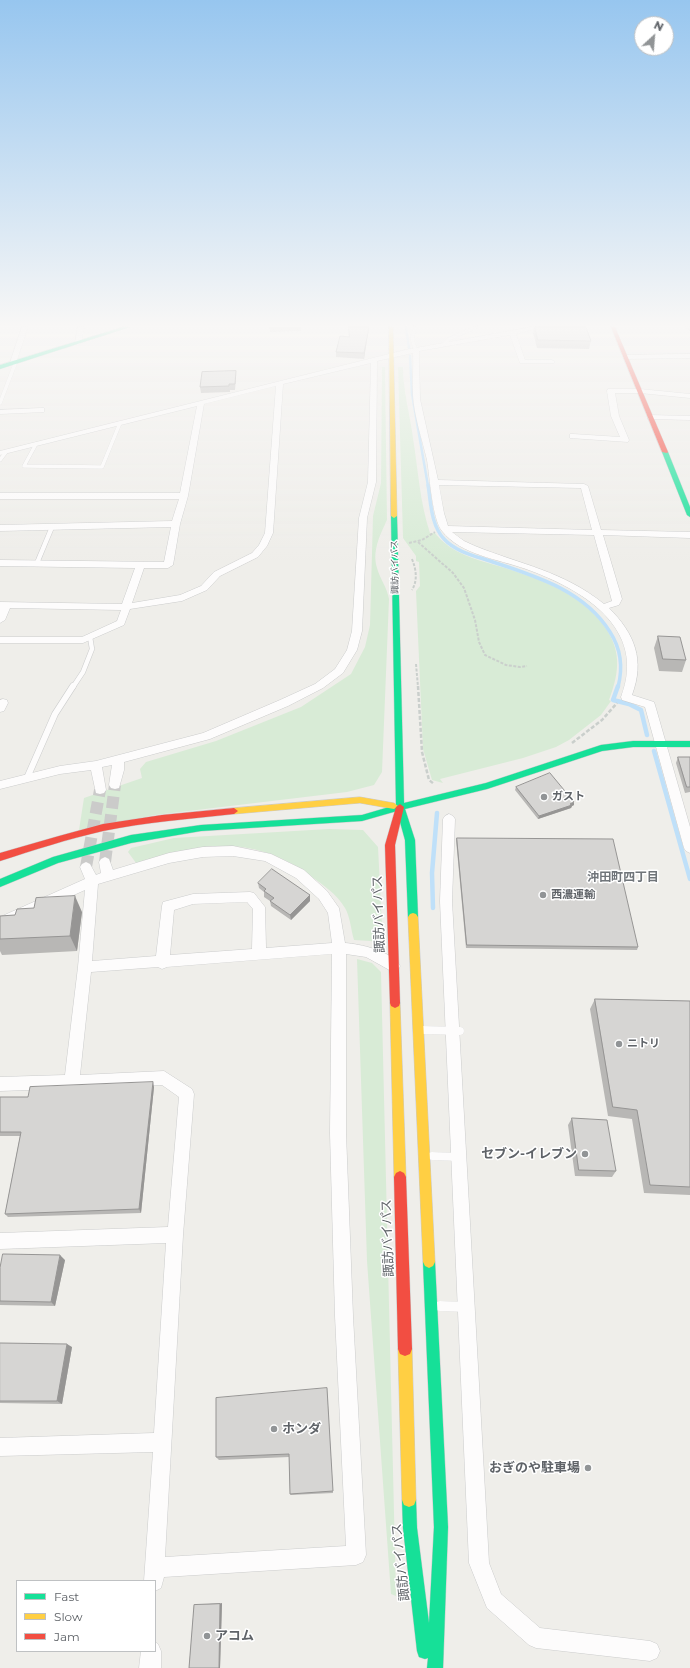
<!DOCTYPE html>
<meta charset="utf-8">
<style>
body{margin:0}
#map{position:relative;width:690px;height:1668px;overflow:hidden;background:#efeeea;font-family:Montserrat,sans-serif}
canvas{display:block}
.legend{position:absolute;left:16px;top:1580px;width:140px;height:72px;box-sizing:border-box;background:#fff;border:1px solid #bfc1c3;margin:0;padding:5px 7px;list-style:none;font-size:12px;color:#5f6368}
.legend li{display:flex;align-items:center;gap:8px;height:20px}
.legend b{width:20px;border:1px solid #bfc1c3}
.north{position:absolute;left:634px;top:16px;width:40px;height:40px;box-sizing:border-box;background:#fff;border:1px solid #bfc1c3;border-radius:50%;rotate:26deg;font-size:11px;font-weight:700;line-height:16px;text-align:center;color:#5f6368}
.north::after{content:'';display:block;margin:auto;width:14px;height:18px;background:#919496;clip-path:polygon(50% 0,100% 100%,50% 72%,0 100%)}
</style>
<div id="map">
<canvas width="690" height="1668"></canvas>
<ul class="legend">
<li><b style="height:5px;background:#16e098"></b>Fast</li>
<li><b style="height:5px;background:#ffcf43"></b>Slow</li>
<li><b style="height:5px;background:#f24e42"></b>Jam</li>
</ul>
<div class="north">N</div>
</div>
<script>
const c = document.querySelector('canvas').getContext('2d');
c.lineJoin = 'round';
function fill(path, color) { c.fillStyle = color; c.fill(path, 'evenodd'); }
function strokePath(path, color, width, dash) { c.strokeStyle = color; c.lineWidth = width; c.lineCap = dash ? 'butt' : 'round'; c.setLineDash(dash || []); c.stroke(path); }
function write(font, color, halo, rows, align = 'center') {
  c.font = font + ' Montserrat,"Noto Sans JP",sans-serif'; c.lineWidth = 3; c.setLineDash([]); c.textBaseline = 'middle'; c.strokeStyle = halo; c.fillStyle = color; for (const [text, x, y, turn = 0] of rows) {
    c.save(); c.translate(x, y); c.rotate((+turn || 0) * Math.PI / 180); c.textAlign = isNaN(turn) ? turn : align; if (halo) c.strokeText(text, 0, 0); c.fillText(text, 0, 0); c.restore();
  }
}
const green = new Path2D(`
 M382,367h3l2,153c-7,15 -15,31 -10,48 3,11 10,19 12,31l-7,173 -8,13 -27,7 -192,23 -76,15 5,-32 58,-20 -2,-9 6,-7 70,-21 85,-34 50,-33 14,-27 5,-22 3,-109 8,-33z
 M398,367h5c0,24 7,47 10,71 5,31 7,65 17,95h5c16,21 43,27 67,34 37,12 75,24 100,56 20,26 18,48 7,77l2,1 -10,14 -32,25 -13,7 -33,11 -83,21 3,4 -11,-3 -9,-31 -7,-158 4,-5 -1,-24 -3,-1v-5l-13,-18z
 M329,829l34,1 15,17 5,99 -12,-5 -17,-1c-3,-10 -4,-24 -9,-32 -8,-14 -23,-24 -36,-33 -59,-42 -108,-31 -173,-12l-8,-11 3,-4 43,-10z
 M357,959l15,4 9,9 15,624 -5,-2 -24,-333z`);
const streamFar2 = new Path2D(`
 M406,327l3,21
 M410,356l2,38 16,92`);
const streamFar1 = new Path2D(`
 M428,485c3,19 3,40 16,54 12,13 31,17 46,22 45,15 94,29 120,71 11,17 13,36 8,55`);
const stream = new Path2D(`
 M618,686l-5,14 16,4 12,6 6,25
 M654,751l36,128
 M433,908l-1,-35 5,-60`);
const streetTunnel = new Path2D(`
 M105,862l10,-77
 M86,867l14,-77`);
const pathFar1 = new Path2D(`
 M418,542l35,31 11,15 11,32 4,22 6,13 21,10 14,2 7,-1
 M409,543l13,-3 13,-8
 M412,559c4,10 6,21 0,31
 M416,664l2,23`);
const path = new Path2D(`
 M418,686l4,66 7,28 5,4
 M572,743l30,-23 15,-17`);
const laneFar4 = new Path2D(`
 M415,327l-3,12 4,12
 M444,344l5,-5 27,-12
 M0,403l15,-39 -2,-1
 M36,444l-12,22 78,1 18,-44
 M0,460l6,-8`);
const laneFar3 = new Path2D(`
 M37,563l15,-36
 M73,687l10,-15 9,-23 -2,-12`);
const laneFar2 = new Path2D(`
 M27,778l28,-64 18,-28`);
const laneFar1 = new Path2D(`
 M423,1030l37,1
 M432,1156l26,1`);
const lane = new Path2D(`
 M440,1306l25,1`);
const street = new Path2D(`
 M22,327h6l-12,36 -5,1 -1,-1z
 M78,327h6l-3,16 -3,2 -3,-2z
 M531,327h13l-28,7 9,26h27l3,2 -1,1h-34l-10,-28 -91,16 1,48 18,81 146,4 4,2 13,44 89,2v6l-87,-3 19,64 -3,6 -10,3c26,26 36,52 23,87l22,7 1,3 35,122v26l-4,-2 -2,-3 -39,-141 -23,-7 -1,-3c27,-69 -39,-108 -95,-128 -28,-10 -65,-14 -84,-38 -10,-13 -12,-54 -15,-71 -5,-21 -13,-45 -14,-65 -1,-14 1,-28 0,-42l-36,8 -1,121 -9,36 -5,113 -5,19 -14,23 -20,15 -35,18 -78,33 -86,23v8l-5,18 -4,1 -4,-1 -2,-3 3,-20 -10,2 4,23 -2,3 -4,1 -4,-1 -5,-23 -31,4 -60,15v-8l60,-15 36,-5 107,-28 77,-33 35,-16 20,-15 12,-19 5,-19 7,-113 9,-36 3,-119 -88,21 -10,149 -6,13 -9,11 -38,19 -13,14 -25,11 -52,8 -6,16 -41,18h-83v-6h82l35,-16 4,-11 -111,-2 -5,12 -5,3v-21l122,2 13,-36 -135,-2v-6l164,2 7,-35 -171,4v-6l172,-4 7,-22h-179v-6h180l17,-87 -197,49v-4l405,-101zM276,386l-11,147 -6,12 -7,8 -38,19 -13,14 -21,9 -48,8 12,-35h24l5,-3 7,-41 8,-28 16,-92zM439,485l142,3 11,42 -144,-4 -4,-13zM452,532l142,3 18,66 -8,3c-41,-33 -82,-39 -129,-58l-11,-5z
 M686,327h4v3z
 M690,354v4l-64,1 -3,-2 3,-2z
 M608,389h32l50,5v4l-50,-5h-25l4,23 10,24 -1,2 -58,-4v-4h3l47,3 -9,-21 -4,-25z
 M41,408h3v4l-44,2v-4z
 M648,415l42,1v4l-39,-1h-3z
 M3,699l4,1 1,3 -4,8 -4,1v-12z
 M449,814l4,2 2,3 -3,82 37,662 12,31 39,34 110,13 7,3 3,7 -3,7 -7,3 -114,-13 -7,-3 -42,-37 -18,-45 -29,-662 3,-82 2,-3z
 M233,846l38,8 33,16 23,21 12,17 6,35c15,1 47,8 55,23l-2,4 -5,2 -27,-15 -20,-3v179l7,183 13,239 -3,7 -7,3 -192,12 -3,11 -6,3v-10h-11l9,-129 -153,4v-18l154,-5 12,-190 -166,6v-16l168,-6 11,-130 -17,-12 -162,6v-14l65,-2 13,-108 7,-77 -85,38v-11l85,-38 -5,-12 2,-3 4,-2 4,2 6,11 5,-2 -2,-11 2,-3 4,-2 4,2 4,11 56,-17 34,-6zM233,856l32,5 31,17 23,21 9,14 4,30 -66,5 -1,-41 -11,-14 -4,-1 -57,2 -30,8 -1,4 -6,50 -64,5 6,-77 71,-21 34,-6zM247,902l6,7 -1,40 -82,6 4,-45 19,-6zM332,954l-2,179 5,183 11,230 -181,11 18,-322 11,-141 -2,-5 -28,-18 -84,4 11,-103 67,-5 4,2 5,-2z
 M155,1642l3,2 3,7v17h-22l2,-17h14z`);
const fast = new Path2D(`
 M123,327h7l-130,42v-4z
 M663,451l5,1 22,55v10l-3,-2 -25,-63z
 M394,514l3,2 7,287 82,-20 115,-38 32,-4h57v6h-57l-31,4 -115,38 -82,20 10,31 3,77 -2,3 -3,1 -3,-1 -2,-3 -3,-77 -8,-29 -35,10 -161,10 -70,12 -73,20 -58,24v-8l53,-22 78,-22 70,-10 161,-10 34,-10 -5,-289z
 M429,1256l4,2 2,4 13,265 -5,141h-16l1,-10 -3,1 -6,-2 -2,-6 -14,-123 -1,-28 2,-5 5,-2 5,2 2,5 1,28 12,95 5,-96 -11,-265 2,-4z`);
const slow = new Path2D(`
 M389,327h4l4,189 -3,2 -3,-2z
 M360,797l34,6 4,3 -4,3 -34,-6 -126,11 -4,-3 4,-3z
 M413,913l3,1 2,3 17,345 -2,4 -4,2 -4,-2 -2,-4 -15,-345 2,-3z
 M395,998l4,2 1,3 6,174 -2,4 -4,2 -4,-2 -2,-4 -4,-174 1,-3z
 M405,1342l5,2 2,5 4,151 -2,5 -5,2 -5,-2 -2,-5 -4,-151 2,-5z`);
const jam = new Path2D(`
 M611,327h4l53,125 -1,1 -5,-1z
 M400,804l4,3 -9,38 5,158 -1,3 -4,2 -4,-2 -1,-3 -5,-158 11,-38z
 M234,808l4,3 -4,3c-44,5 -88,8 -131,17 -35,8 -69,19 -103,30v-8l59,-17 44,-12 59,-9z
 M400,1171l4,2 2,4 6,172 -2,5 -5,2 -5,-2 -2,-5 -4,-172 2,-4z`);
const wall = new Path2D(`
 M269,327h32v4l-31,1z
 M349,327h20l-5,32 -28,-2v-5l13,-15z
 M534,327h52l5,14 -2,8 -52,-1 -4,-15z
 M236,377l-1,13h-5v2l-29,1 -1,-6z
 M658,636l28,24 -4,12 -23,-1 -5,-23z
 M678,757h12v35l-5,1 -9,-30z
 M516,787l58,18 -2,1 -1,2 -33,11 -23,-29z
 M457,838l181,109 -1,3 -171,-2 -10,-108z
 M258,883l52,12v6l-19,19 -20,-14 -1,-5 -6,-4v-5l-5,-4z
 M82,912l-5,39 -75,4 -2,-4v-35z
 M595,999l95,2v194l-46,-2 -12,-74 -24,-3 -18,-107z
 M154,1087l-13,126 -133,4 -3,-3 15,-78h-20v-39h28z
 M572,1118l44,53 -4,6 -37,-1 -7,-51z
 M65,1260l-10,46 -55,-1v-37z
 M0,1343l72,4 -10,57 -62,-1z
 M327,1388l6,105 -42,2 -1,-1 -1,-37 -70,3 -3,-3z
 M222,1603l-2,65h-31l5,-63z`);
const shadedWall = new Path2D(`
 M369,327l-5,32v-6z
 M574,802v3l-2,1 -1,2 -33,11 1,-3z
 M310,895v6l-19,19 -1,-5z
 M75,896l7,16 -5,39 -7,-15z
 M153,1082l1,5 -13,126 -2,-4z
 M60,1255l5,5 -10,46 -4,-4z
 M67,1344l5,3 -10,57 -5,-3z
 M222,1603l-2,65h-1l1,-64z`);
const building = new Path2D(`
 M349,327h20l-5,26 -28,-1 4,-16 9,1z
 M535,327h51l5,14 -53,-1z
 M236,371l-1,13h-6v2l-29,1 2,-15z
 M658,636l22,1 6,23 -23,-1z
 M678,757h12v30h-3z
 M550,773l24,29 -4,2 2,1 -33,11 -23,-29z
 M457,838l156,1 25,108 -171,-2z
 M272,869l38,26 -20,20 -20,-14 4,-3 -10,-7 2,-2 -8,-6z
 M75,896l-5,40 -70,3v-23l15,-1 2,-6 17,-1 2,-10z
 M595,999l95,2v186l-40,-2 -13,-75 -24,-3z
 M153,1082l-14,127 -134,5 16,-82h-21v-35h28l2,-10z
 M572,1118l35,2 9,51 -37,-1z
 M3,1254l57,1 -9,47 -51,-1v-33z
 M0,1343l67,1 -10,57h-57z
 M327,1388l6,103 -43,3 -1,-40 -73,3v-59z
 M220,1604l-1,64h-30l5,-63z`);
const markers = [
 [544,797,4,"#919496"],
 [543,895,4,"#919496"],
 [619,1044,4,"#919496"],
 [585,1154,4,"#919496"],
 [274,1429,4,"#919496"],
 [588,1468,4,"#919496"],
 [207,1636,4,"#919496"]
];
const farStreetnames = [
 ["諏訪バイパス",395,567,-91]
];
const poiNames = [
 ["ガスト",552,797],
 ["西濃運輸",551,895],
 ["ニトリ",627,1044]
];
const neighbourhoodNames = [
 ["沖田町四丁目",623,877]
];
const nearStreetnames = [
 ["諏訪バイパス",379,914,-92],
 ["諏訪バイパス",388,1238,-92],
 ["諏訪バイパス",401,1562,-96]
];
const nearPoinames = [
 ["セブン-イレブン",577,1154],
 ["ホンダ",282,1429,"left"],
 ["おぎのや駐車場",580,1468],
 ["アコム",215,1636,"left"]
];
fill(green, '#d8ebd6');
strokePath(streamFar2, '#bfe0f9', 2.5);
strokePath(streamFar1, '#bfe0f9', 3.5);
strokePath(stream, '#bfe0f9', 4.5);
strokePath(streetTunnel, '#cbcbca', 12, [12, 6]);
strokePath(laneFar4, '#cbcccc', 4);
strokePath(laneFar3, '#cbcccc', 5.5);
strokePath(laneFar2, '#cbcccc', 7);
strokePath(laneFar1, '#cbcccc', 8);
strokePath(lane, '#cbcccc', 10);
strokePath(street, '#cbcccc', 1);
strokePath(fast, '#cacacb', 1);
strokePath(slow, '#cacacb', 1);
strokePath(jam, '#cacacb', 1);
strokePath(pathFar1, '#cacfcc', 2, [3, 1.5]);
strokePath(path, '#cacfcc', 2.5, [4, 2]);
strokePath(laneFar4, '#fdfcfc', 3.5);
strokePath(laneFar3, '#fdfcfc', 4.5);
strokePath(laneFar2, '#fdfcfc', 6);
strokePath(laneFar1, '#fdfcfc', 8);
strokePath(lane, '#fdfcfc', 10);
fill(street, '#fdfcfc');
fill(fast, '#16e098');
fill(slow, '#ffcf43');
fill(jam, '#f24e42');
fill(wall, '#b8b7b5');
fill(shadedWall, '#969594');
fill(building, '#d6d5d3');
strokePath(building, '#969594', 1);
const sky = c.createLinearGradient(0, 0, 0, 560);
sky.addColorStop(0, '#97c6ef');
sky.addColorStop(0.58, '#f8f7f6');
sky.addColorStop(1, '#f8f7f600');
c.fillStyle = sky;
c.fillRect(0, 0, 690, 560);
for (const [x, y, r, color] of markers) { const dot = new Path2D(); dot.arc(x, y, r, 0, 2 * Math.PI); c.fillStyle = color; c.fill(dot); strokePath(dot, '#fff', 1.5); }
write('9px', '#5f6368', '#fff', farStreetnames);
write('bold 11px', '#5f6368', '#fff', poiNames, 'left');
write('bold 12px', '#70757a', '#fff', neighbourhoodNames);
write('13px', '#5f6368', '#fff', nearStreetnames);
write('bold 13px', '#5f6368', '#fff', nearPoinames, 'right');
</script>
